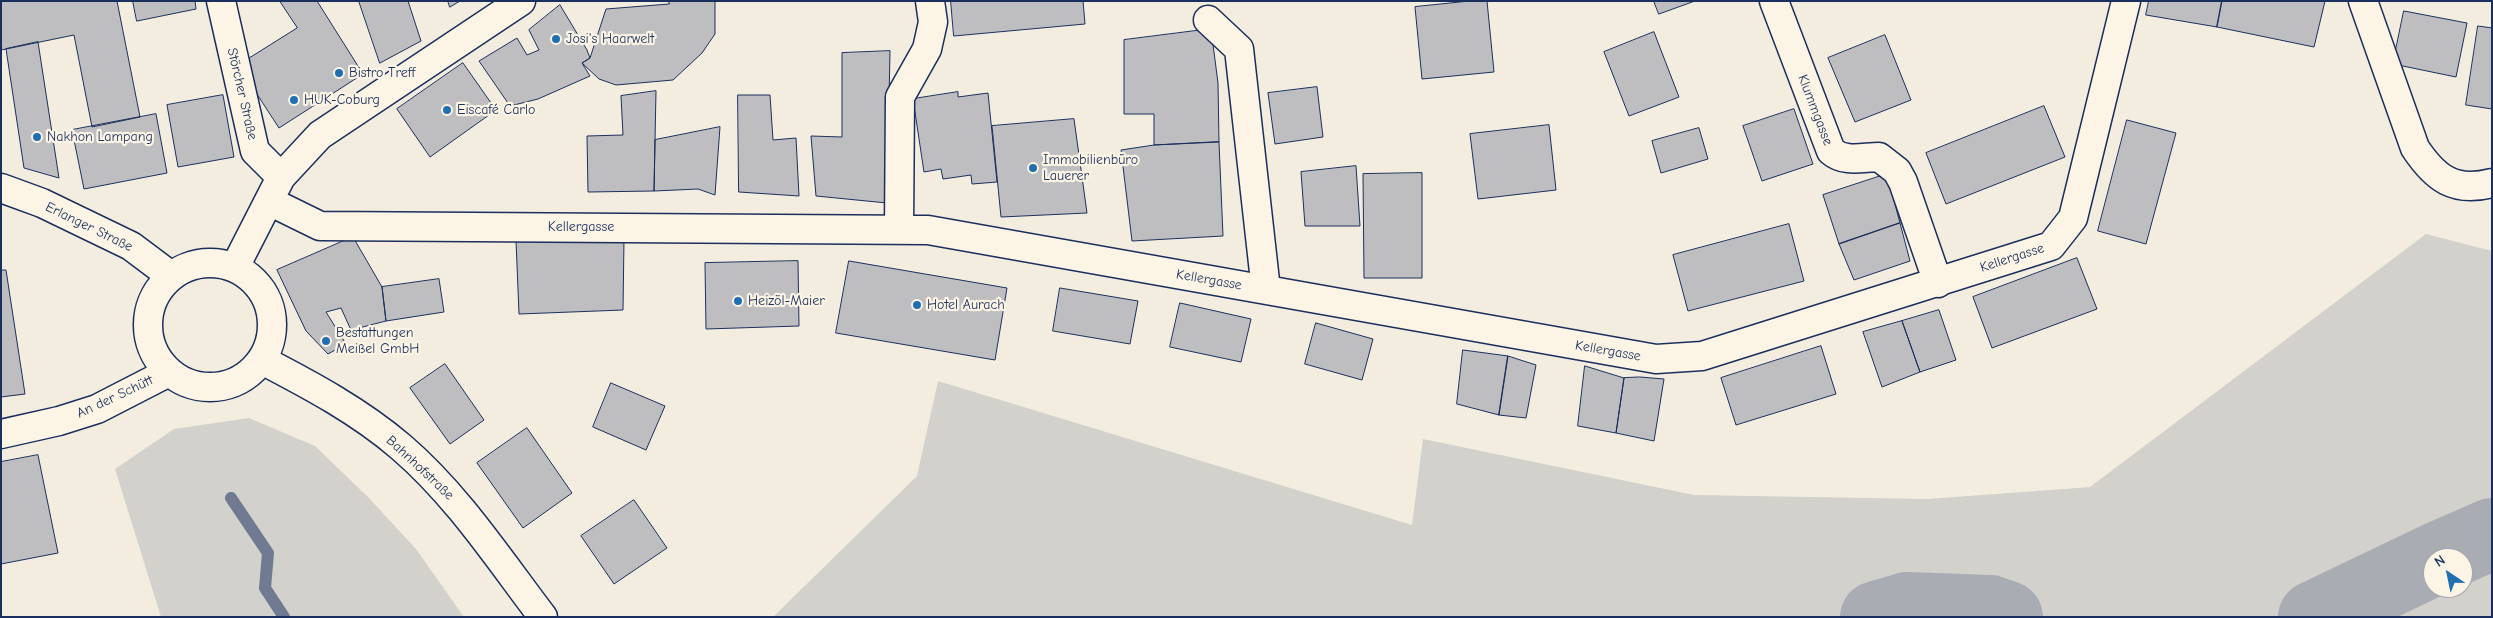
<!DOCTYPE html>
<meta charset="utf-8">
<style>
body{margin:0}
#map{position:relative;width:2493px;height:618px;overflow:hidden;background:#f3ede0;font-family:"Comic Neue",sans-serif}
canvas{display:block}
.frame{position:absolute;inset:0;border:2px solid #1b2f5e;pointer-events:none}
.north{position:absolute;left:2423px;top:548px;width:50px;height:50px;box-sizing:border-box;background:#fcf5e5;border:1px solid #a2a6af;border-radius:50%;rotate:326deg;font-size:14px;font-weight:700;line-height:20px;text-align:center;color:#1b2f5e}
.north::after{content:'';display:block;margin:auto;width:18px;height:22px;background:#1f6fb2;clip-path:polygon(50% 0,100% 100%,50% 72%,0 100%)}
</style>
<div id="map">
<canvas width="2493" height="618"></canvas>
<div class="frame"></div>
<div class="north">N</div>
</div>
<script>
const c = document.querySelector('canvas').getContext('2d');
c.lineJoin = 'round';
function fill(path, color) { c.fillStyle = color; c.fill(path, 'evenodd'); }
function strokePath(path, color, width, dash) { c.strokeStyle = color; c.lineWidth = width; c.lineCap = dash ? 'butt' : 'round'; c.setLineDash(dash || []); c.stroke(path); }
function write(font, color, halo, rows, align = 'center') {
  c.font = font + ' "Comic Neue",sans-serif'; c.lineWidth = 4.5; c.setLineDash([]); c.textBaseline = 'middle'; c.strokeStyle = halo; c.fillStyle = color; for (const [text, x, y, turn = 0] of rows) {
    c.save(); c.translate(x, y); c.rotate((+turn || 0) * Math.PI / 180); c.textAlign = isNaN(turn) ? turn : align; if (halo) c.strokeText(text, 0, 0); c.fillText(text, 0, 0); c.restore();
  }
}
const green = new Path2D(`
 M2426,234l66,17v366h-1719l144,-141 21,-95 474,144 11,-86 271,56 234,4 162,-12zM2433,558h30v30h-30z
 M249,418l66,28 54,52 47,51 48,68h-303l-46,-148 59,-40z`);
const stream = new Path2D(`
 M231,498l37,55 -3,35 19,29`);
const river = new Path2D(`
 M2437,558l55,-24
 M1876,617l31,-9 83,3 17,6
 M2314,617l119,-57`);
const building = new Path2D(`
 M1,1h116l23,116 -48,10 -18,-92 -73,15z
 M133,1h62l1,8 -59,12z
 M280,1h37l46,73 -84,54 -41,-63 59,-37z
 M359,1h49l13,40 -41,22z
 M448,1h12l-10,6z
 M669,1h46v33l-13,19 -29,27 -57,5 -17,-6 -17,-16 8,-5 16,-49 63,-5z
 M951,1h132l2,23 -131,12z
 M1470,1h17l7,71 -72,7 -7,-72z
 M1654,1h41l-36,13z
 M2149,1h73l-5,26 -71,-12z
 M2222,1h103l-11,46 -97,-20z
 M560,5l27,45 3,8 -8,5 8,13 -52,23 -28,7 -31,-45 38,-23 10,17 12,-5 -10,-20z
 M2404,11l63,12 -11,54 -63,-13z
 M2478,26l14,2v81l-26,-4z
 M1211,29l7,54 1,59 -65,3v-31h-30v-74z
 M1654,32l25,65 -50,19 -25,-64z
 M1885,35l26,65 -56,22 -27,-64z
 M38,42l21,136 -35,-10 -18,-119z
 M890,51l-3,152 -71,-7 -5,-60 31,1v-84z
 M463,63l33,47 -66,47 -33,-48z
 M1317,87l6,50 -48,7 -7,-51z
 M656,91l-2,100 -66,1 -1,-56 36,-1 -2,-39z
 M958,92v5l30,-4 9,89 -25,2 -1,-9 -28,4 -2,-10 -17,3 -11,-73z
 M223,95l11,62 -56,10 -11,-62z
 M738,95h32l3,45 23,-2 3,58 -60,-4z
 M2044,106l21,51 -119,47 -20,-51z
 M1794,109l19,55 -51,17 -19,-55z
 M156,114l11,59 -83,16 -12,-59z
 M1074,119l13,94 -86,4 -9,-91z
 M2127,120l49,13 -30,111 -48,-13z
 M1549,125l7,65 -78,9 -8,-65z
 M720,127l-5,68 -17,-6 -44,2 1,-51z
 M1699,128l9,31 -47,14 -9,-32z
 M1219,142l4,94 -91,5 -11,-91 33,-5z
 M1356,166l4,60h-55l-4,-54z
 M1422,173v105h-58l-1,-104z
 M1887,174l13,49 -61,21 -16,-49z
 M1900,223l10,38 -56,19 -15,-36z
 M1789,224l15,57 -116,30 -15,-56z
 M353,237l29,50 4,34 -35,9 -10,-22 -15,4 20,32 -18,10 -22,-23 -29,-61z
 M624,239l-1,71 -104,4 -3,-74z
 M2077,258l20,51 -105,39 -19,-51z
 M798,261l1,65 -93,3 -1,-66z
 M849,261l158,27 -12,72 -159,-27z
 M1,270h5l19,124 -24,3z
 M439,279l5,33 -58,9 -4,-34z
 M1060,288l78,13 -8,43 -77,-13z
 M1180,303l71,16 -10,43 -71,-15z
 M1939,310l17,50 -36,12 -18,-51z
 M1902,321l18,51 -38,15 -19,-55z
 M1316,323l57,16 -11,41 -57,-16z
 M1821,346l15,48 -100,31 -15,-47z
 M1463,350l45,6 -9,59 -42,-11z
 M1508,356l28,9 -10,53 -27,-3z
 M445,364l39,56 -34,24 -40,-56z
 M1585,366l39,12 -8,55 -38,-7z
 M1640,377l24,2 -10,62 -38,-8 8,-55z
 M611,383l54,23 -19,44 -53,-23z
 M527,428l45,65 -49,35 -46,-65z
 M38,455l20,98 -57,11v-102z
 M634,500l33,48 -53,36 -33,-48z`);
const minor = new Path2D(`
 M221,1l34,150 26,26
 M1774,1l57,150c14,12 32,6 48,6l18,14 6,11 35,101
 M2363,1l52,147c20,30 39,45 77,35
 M1208,20l31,29 27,241
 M1,188l41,15 89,43 40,30
 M269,201l51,25 608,4 728,129 46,-3 349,-110 22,-28 53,-217
 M899,229l1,-132 27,-48 6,-27 -3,-21
 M148 325a62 62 0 1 1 124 0a62 62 0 1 1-124 0Z
 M235,267l46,-90 39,-42 201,-134
 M262,360c48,25 97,51 139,87 56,48 97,111 142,170
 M1,434l58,-13 38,-12 72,-37`);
const markers = [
 [556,39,5,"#1f6fb2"],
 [339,73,5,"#1f6fb2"],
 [294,100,5,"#1f6fb2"],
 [447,110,5,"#1f6fb2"],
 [37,137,5,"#1f6fb2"],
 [1033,168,5,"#1f6fb2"],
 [738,301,5,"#1f6fb2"],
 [917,305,5,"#1f6fb2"],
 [326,341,5,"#1f6fb2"]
];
const poiNames = [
 ["Josi's Haarwelt",566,39],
 ["Bistro Treff",349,73],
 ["HUK-Coburg",304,100],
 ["Eiscafé Carlo",457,110],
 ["Nakhon Lampang",47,137],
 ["Immobilienbüro",1043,160],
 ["Lauerer",1043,176],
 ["Heizöl-Maier",748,301],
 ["Hotel Aurach",927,305],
 ["Bestattungen",336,333],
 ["Meißel GmbH",336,349]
];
const streetNames = [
 ["Störcher Straße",242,94,77],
 ["Klummgasse",1815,110,69],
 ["Erlanger Straße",89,227,26],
 ["Kellergasse",581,227],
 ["Kellergasse",2012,258,-18],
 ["Kellergasse",1209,280,10],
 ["Kellergasse",1608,351,10],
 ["An der Schütt",115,397,-25],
 ["Bahnhofstraße",420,468,43]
];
fill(green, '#d3d1cc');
strokePath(stream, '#707a91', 12);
strokePath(river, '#a9acb3', 72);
fill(building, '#bebec0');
strokePath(building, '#1b2f5e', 1);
strokePath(minor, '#1b2f5e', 31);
strokePath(minor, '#fcf5e5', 28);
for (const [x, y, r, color] of markers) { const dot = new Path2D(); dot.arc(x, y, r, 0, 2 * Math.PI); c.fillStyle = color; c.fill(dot); strokePath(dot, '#fcf5e5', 2); }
write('14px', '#1b2f5e', '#fcf5e5', poiNames, 'left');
write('14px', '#1b2f5e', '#fcf5e5', streetNames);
</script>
